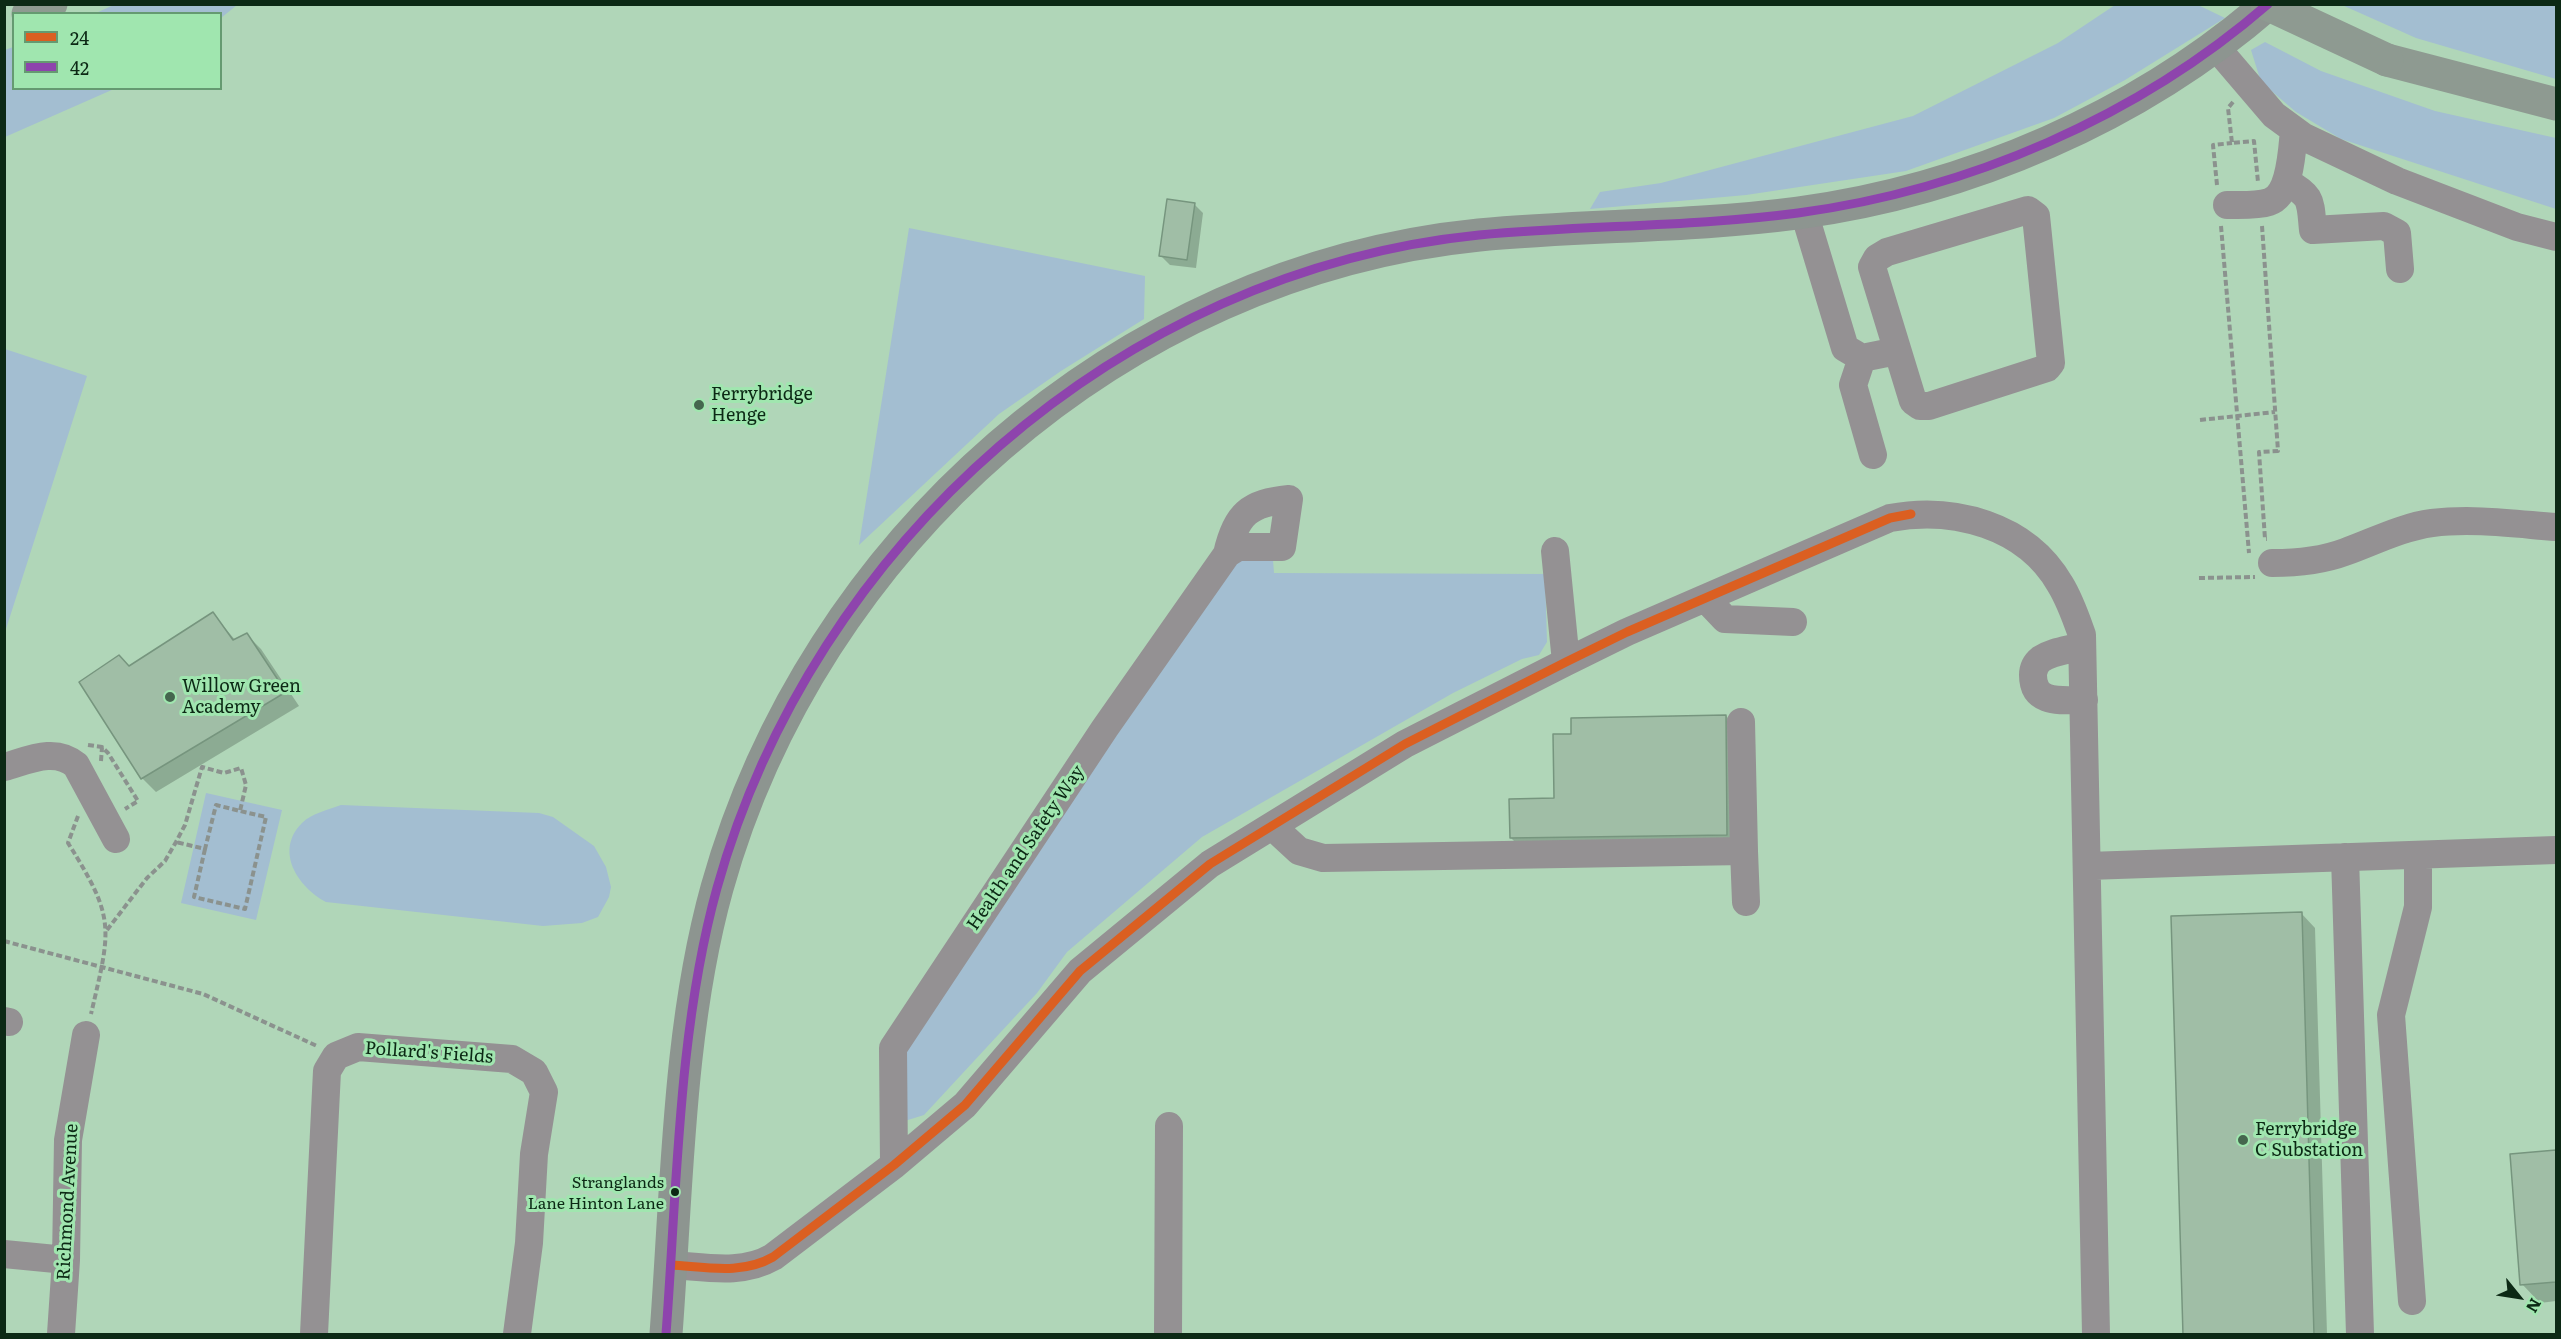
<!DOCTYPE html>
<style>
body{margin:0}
#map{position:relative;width:2561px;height:1339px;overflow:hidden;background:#b0d6b8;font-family:Literata,serif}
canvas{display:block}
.frame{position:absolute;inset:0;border:6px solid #0c2915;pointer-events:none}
.legend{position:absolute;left:12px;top:12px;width:210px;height:78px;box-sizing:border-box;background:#a0e6af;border:2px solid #659a71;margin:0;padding:8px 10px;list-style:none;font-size:18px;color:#0c2915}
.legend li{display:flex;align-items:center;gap:12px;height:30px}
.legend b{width:30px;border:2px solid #659a71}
.north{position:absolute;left:2489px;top:1267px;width:60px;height:60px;-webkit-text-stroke:4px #a0e6af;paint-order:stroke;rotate:120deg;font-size:16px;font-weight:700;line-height:24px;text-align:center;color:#0c2915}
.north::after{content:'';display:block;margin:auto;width:21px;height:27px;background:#0c2915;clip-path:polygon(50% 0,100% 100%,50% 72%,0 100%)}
</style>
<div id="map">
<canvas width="2561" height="1339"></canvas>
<div class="frame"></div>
<ul class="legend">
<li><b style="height:8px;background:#db5f21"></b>24</li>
<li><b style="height:8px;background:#8e44ad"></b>42</li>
</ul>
<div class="north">N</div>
</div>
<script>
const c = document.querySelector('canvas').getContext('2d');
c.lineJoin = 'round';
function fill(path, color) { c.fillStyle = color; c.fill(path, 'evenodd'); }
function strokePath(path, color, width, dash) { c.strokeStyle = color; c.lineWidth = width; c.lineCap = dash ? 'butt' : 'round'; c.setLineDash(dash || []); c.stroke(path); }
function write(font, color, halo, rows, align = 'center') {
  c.font = font + ' Literata,serif'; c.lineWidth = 6; c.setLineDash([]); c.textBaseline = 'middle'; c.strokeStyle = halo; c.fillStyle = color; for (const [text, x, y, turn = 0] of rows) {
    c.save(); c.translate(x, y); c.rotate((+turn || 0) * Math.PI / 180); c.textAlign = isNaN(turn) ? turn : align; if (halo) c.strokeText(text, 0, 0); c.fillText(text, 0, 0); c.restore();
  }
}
const green = new Path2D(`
 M116,4h121v1l-16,13 -1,-4 -124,-1z
 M2115,5h83l27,13 -100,62 -71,38 -148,53 -160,24 -156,14 10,-17 61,-9 252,-67 145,-73z
 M2342,5h214v74l-140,-41z
 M2265,42l56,29 114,40 121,27v71l-215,-70 -45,-27 -35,-30 -10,-32z
 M13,47l1,41 100,1 -109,48v-87z
 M909,228l236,48 -1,43 -83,52 -62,43 -140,131z
 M5,349l82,27 -82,256 -1,-283z
 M1272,547l2,26 271,1 2,68 -8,13 -17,4 -69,34 -251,144 -135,115 -30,41 -113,122 -29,9 -2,-76 334,-494z
 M206,793l76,17 -26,110 -75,-17z
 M341,805l198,8 14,4 41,29 12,21 5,20 -2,10 -11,20 -16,6 -39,3 -217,-24c-28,-15 -52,-51 -24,-79 10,-10 26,-13 39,-18z`);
const shadow = new Path2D(`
 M1194,204l9,9 -7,55 -26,-3 -9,-9z
 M213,614l23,27 11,-6 14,14 38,57 -143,86 -14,-14 -61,-95 48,-15z
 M1726,716l18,19 1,118 -215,4 -19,-19 44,-38 17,-65z
 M2301,913l14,15 12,406h-143z
 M2556,1152v149l-16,2 -18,-19 -11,-129z`);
const building = new Path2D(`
 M1167,199l28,4 -8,57 -28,-4z
 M213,612l20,28 14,-7 39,59 -145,87 -62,-97 40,-27 10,11z
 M1726,715l1,120 -217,3 -1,-39 45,-1 -1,-64h18v-16z
 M2302,912l12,423h-131l-12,-419z
 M2556,1150v132l-36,3 -10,-131z`);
const path = new Path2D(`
 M2233,102l-5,6 4,35 22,-2 4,41
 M2217,185l-4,-40 19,-2
 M2221,226l28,327
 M2262,226l16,225 -19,1 6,87h2
 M2200,420l75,-8
 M2199,578l56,-1
 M88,745l14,2 6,6 30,48 -13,8
 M101,761l1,-14
 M78,816l-10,27c48,76 43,85 23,171
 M205,849l-11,48 51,12 21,-92 -26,-6
 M107,930l40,-52 18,-17 11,-19 9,-17 17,-58 22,6 17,-5 5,17 -6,26 -24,-6 -11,44 -29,-7
 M4,941l199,53 114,52`);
const minor = new Path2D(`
 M2215,46l59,69 30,22 93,44 120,46 39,10
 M2286,182c27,14 24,19 27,48l71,-4 13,7 3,36
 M2227,205c13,0 30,1 42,-3 22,-7 23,-53 25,-72
 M2028,210l8,6 15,147 -4,5 -118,38h-9l-7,-5 -41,-134 5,-9 10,-6z
 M1804,212l41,136 17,10 35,-7
 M1862,358l-9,27 20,70
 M1555,551l11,111
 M2272,563c25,0 49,-2 73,-11 28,-10 57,-25 87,-29 41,-5 84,1 124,4
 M1706,599l19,20 68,3
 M2082,646c-13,4 -29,5 -41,13 -5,4 -8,10 -8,16 0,30 29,25 51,25
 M4,767c25,-7 51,-20 72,-2l40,74
 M1273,827l26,24 24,7 421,-7 -3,-129
 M1744,851l2,51
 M2345,857l15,477
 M2088,866l468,-16
 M4,1021l5,1
 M894,1165l-1,-117 212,-320 122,-174c9,-40 22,-51 62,-55l-7,48h-44l-11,7
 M4,1254l62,6
 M671,1265c35,2 71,10 102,-8l121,-92 71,-60 115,-134 130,-107 195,-120 161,-82 61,-30 263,-114c63,-12 136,7 170,66 10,16 16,34 22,51l14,699
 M2412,1301l-21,-286 27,-108v-52
 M61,1334l5,-74 2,-120 18,-105
 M314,1334l13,-263 9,-15 22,-9 154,12 22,13 10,20 -10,62 -5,89 -12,91
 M1168,1334l1,-208`);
const major = new Path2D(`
 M666,1334c11,-145 12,-306 51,-446 96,-344 403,-617 762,-653 106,-10 213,-8 319,-22 170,-23 340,-96 470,-209`);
const highway = new Path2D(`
 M28,14l23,-10
 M2387,60l169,44`);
const highwayBridge = new Path2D(`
 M2267,4l120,56`);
const bus1 = new Path2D(`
 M671,1265c35,2 71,10 102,-8l121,-92 71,-60 115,-134 130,-107 195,-120 161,-82 61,-30 263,-114 21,-4`);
const bus2 = new Path2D(`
 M666,1334c11,-145 12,-306 51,-446 96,-344 403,-617 762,-653 106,-10 213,-8 319,-22 170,-23 340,-96 470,-209`);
const markers = [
 [699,405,6,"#45664e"],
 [170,697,6,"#45664e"],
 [2243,1140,6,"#45664e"],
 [675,1192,5,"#0c2915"]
];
const busNames = [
 ["Stranglands",664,1183],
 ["Lane Hinton Lane",664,1204]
];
const poiNames = [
 ["Ferrybridge",711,395],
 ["Henge",711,416],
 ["Willow Green",182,687],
 ["Academy",182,708],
 ["Ferrybridge",2255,1130],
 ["C Substation",2255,1151]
];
const streetNames = [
 ["Health and Safety Way",1026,848,-56],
 ["Pollard's Fields",429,1053,4],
 ["Richmond Avenue",68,1202,-87]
];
fill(green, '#a3bed1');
fill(shadow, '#0003');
fill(building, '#a0bea6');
strokePath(building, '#76957e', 1.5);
strokePath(path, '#8b928e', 4, [6, 3]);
strokePath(minor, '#949193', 28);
strokePath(major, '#8d9590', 33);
strokePath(highway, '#8e9a91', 33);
strokePath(highwayBridge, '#8e9a91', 33);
strokePath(bus1, '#db5f21', 9);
strokePath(bus2, '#8e44ad', 9);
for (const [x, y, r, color] of markers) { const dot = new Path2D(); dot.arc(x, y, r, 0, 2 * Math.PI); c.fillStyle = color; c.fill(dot); strokePath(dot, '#a0e6af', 2); }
write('16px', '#0c2915', '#a0e6af', busNames, 'right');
write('18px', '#0c2915', '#a0e6af', poiNames, 'left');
write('18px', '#0c2915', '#a0e6af', streetNames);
</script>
